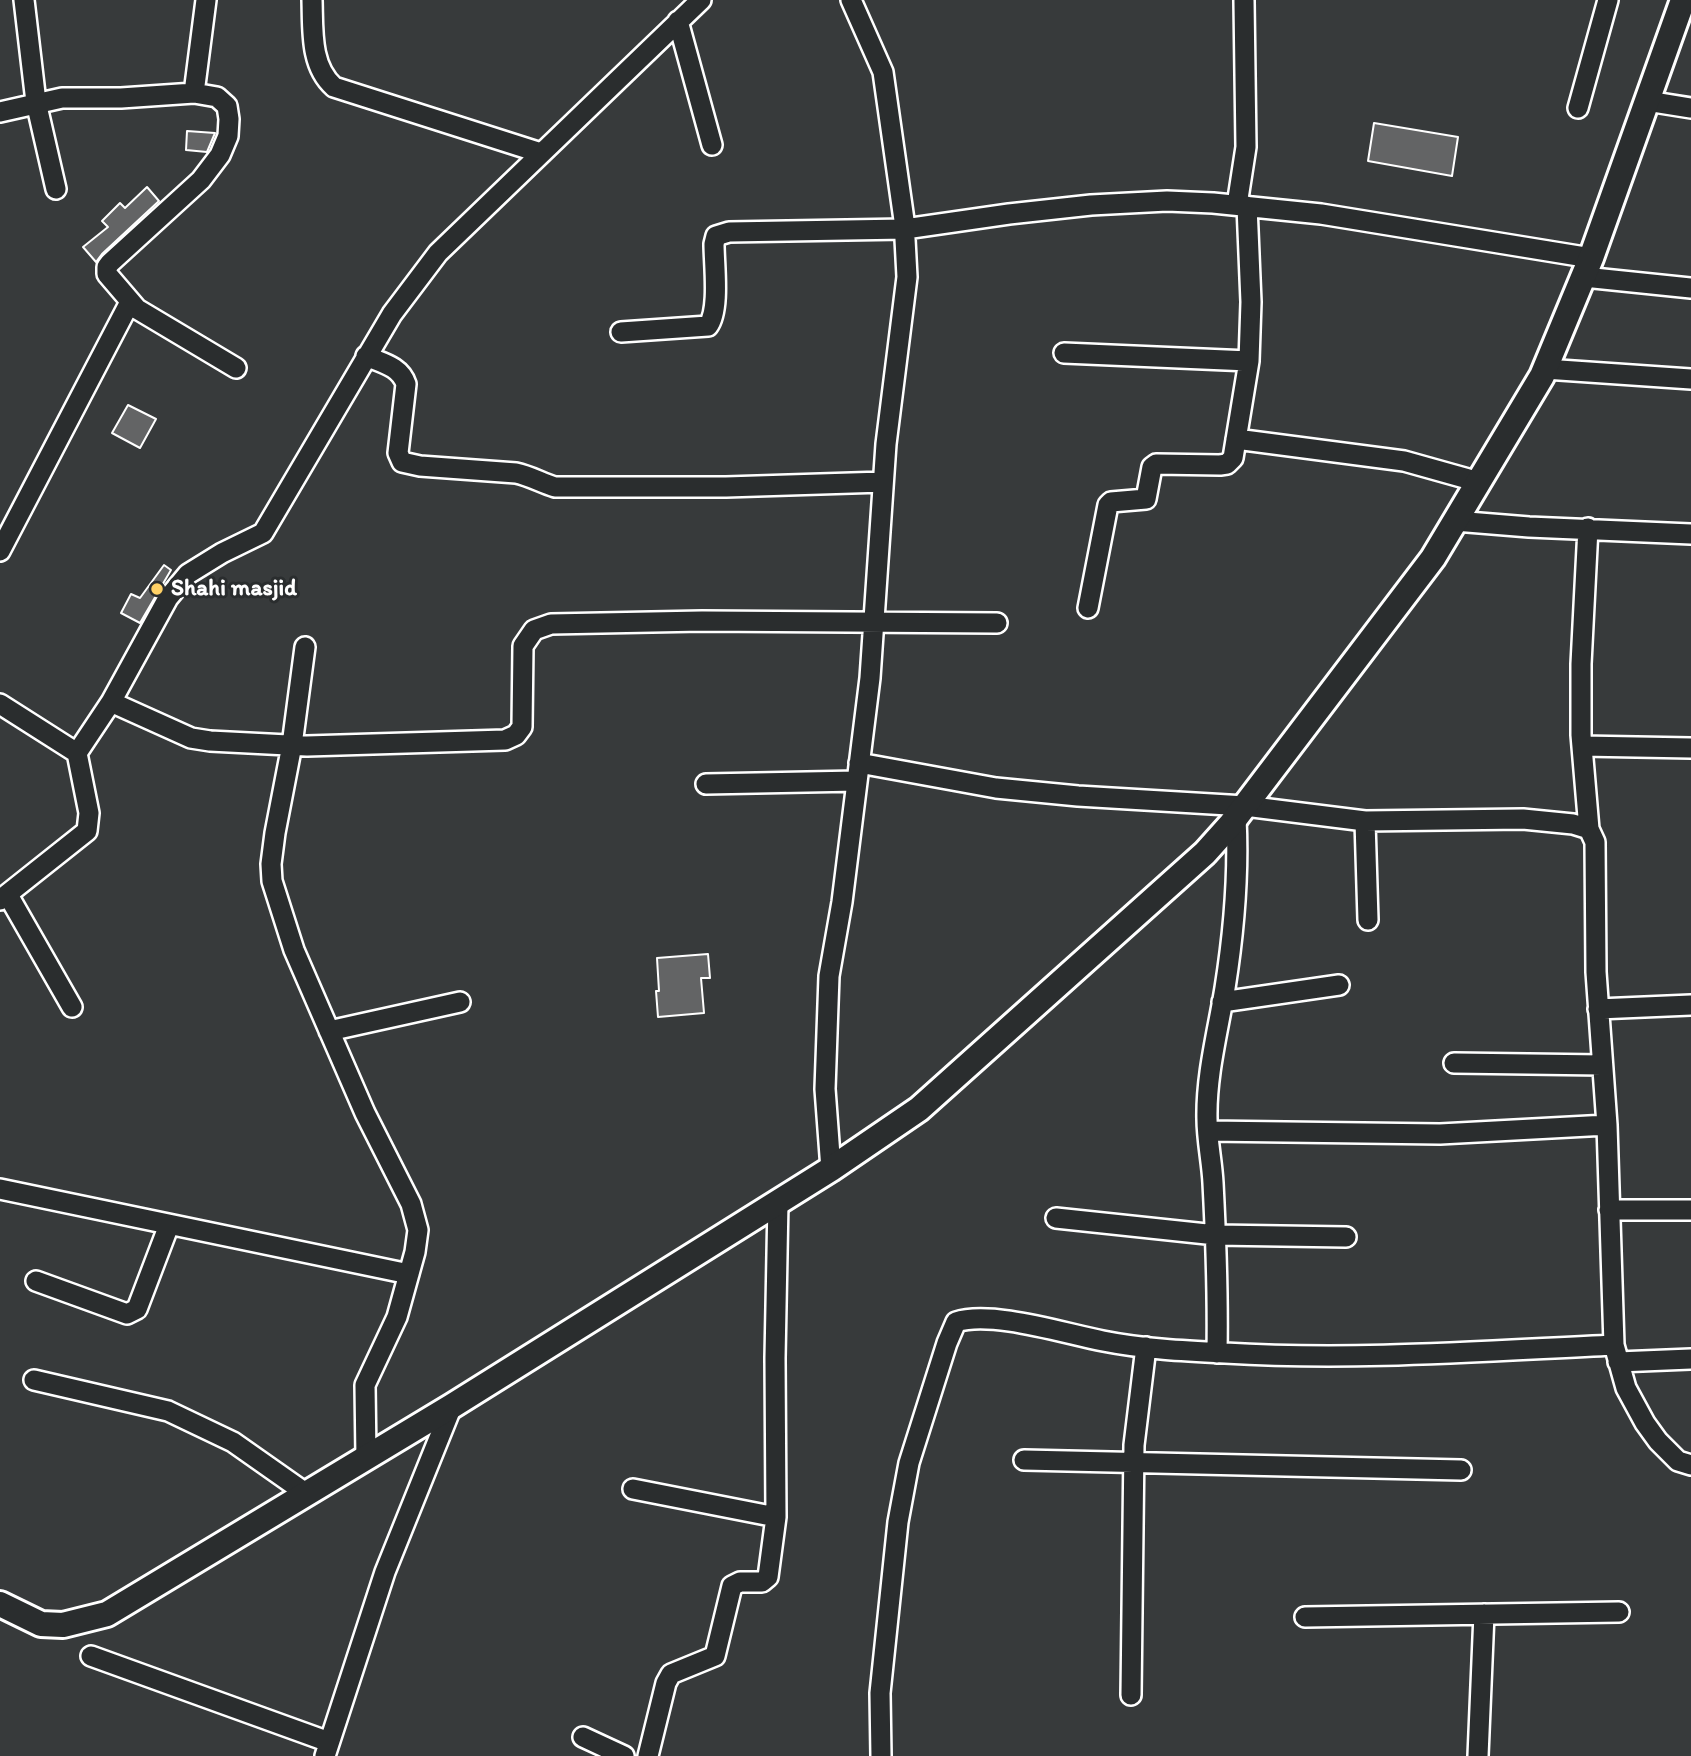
<!DOCTYPE html>
<style>
body{margin:0}
canvas{display:block;background:#373a3b}
</style>
<canvas width="1691" height="1756"></canvas>
<script>
const c = document.querySelector('canvas').getContext('2d');
c.lineJoin = 'round';
function fill(path, color) { c.fillStyle = color; c.fill(path, 'evenodd'); }
function strokePath(path, color, width, dash) { c.strokeStyle = color; c.lineWidth = width; c.lineCap = dash ? 'butt' : 'round'; c.setLineDash(dash || []); c.stroke(path); }
function write(font, color, halo, rows, align = 'center') {
  c.font = font + ' Itim,sans-serif'; c.lineWidth = 6; c.setLineDash([]); c.textBaseline = 'middle'; c.strokeStyle = halo; c.fillStyle = color; for (const [text, x, y, turn = 0] of rows) {
    c.save(); c.translate(x, y); c.rotate((+turn || 0) * Math.PI / 180); c.textAlign = isNaN(turn) ? turn : align; if (halo) c.strokeText(text, 0, 0); c.fillText(text, 0, 0); c.restore();
  }
}
const building = new Path2D(`
 M1374,123l84,14 -6,39 -84,-15z
 M187,131l28,2 -8,19 -21,-2z
 M147,187l12,14 -57,53 -6,8 -13,-15 25,-20 -6,-6 18,-18 5,5z
 M128,405l28,14 -16,29 -28,-15z
 M164,565l7,5 -31,53 -19,-10 10,-19 9,4z
 M708,954l2,24h-9l3,35 -46,4 -2,-26h3l-2,-33z`);
const minor = new Path2D(`
 M24,0l12,102 20,87
 M312,0c1,30 -2,66 22,87l207,66
 M678,21l34,124
 M194,93l12,-93
 M1647,101l44,7
 M1578,108l30,-108
 M0,112l62,-14h59l73,-5 23,4 10,9 2,13 -1,17 -8,19 -19,25 -91,83 -3,4v7l30,35 99,59
 M1237,205l9,-58 -2,-146
 M1584,277l107,11
 M621,332l87,-6c12,-16 6,-61 6,-82l2,-8 13,-4 176,-3 104,-15 82,-9 76,-4 46,2 108,11 270,44
 M1064,353l185,8
 M366,356c16,7 34,10 40,28l-8,69 4,9 18,4 96,7c14,3 26,10 39,14h171l157,-5
 M1545,369l146,10
 M1236,439l168,22 75,21
 M1455,521l74,6 162,7
 M1588,528l-7,136v71l8,94
 M0,551l130,-249
 M1088,608l20,-103 3,-3 35,-3 6,-32 4,-3 64,1 7,-1 6,-6 16,-97 2,-59 -4,-96
 M305,647l-13,98 -17,88 -4,31 1,17 22,69 71,163 46,91 7,26 -3,22 -18,65 -32,68 1,73
 M111,702l80,36 19,3 97,5 198,-6 11,-5 6,-8 1,-81 11,-16 17,-6 151,-3 295,2
 M0,704l77,49
 M1582,746l109,2
 M859,763l137,25 82,8 167,10 120,15 158,-2 50,5 16,5 6,13 1,130 11,153 7,220 12,43 19,35 13,18 20,20 13,4
 M706,784l151,-3
 M1365,821l3,99
 M8,895l64,112
 M0,900l87,-69 2,-18 -12,-60 34,-51 57,-104 20,-24 34,-21 41,-20 129,-219 46,-61 263,-253
 M1222,1002l117,-17
 M1598,1009l93,-4
 M329,1031l131,-29
 M1454,1063l148,2
 M1208,1131l232,3 167,-9
 M831,1169l-6,-80 4,-113 13,-74 28,-224 16,-234 21,-167 -3,-57 -21,-148 -32,-72
 M0,1189l409,85
 M1609,1210h82
 M1056,1218l160,17 130,2
 M36,1281l91,33 10,-5 32,-84
 M1217,1353c1,-57 -1,-113 -4,-170 -1,-21 -6,-43 -6,-64 -1,-44 11,-88 18,-131 9,-57 14,-112 11,-170
 M1618,1362l73,-3
 M34,1380l134,31 65,31 74,52
 M1024,1460l437,10
 M633,1489l143,28
 M1305,1617l314,-5
 M91,1656l238,86
 M1131,1695l3,-250 12,-98
 M583,1737l41,19
 M325,1756l60,-184 67,-166
 M648,1756l18,-73 5,-9 44,-18 17,-70 8,-4h22l6,-5 8,-60 -1,-159 3,-156
 M881,1756l-1,-63 18,-171 11,-59 38,-120 9,-21c35,-12 110,12 147,19 40,8 81,10 122,12 129,8 259,-2 389,-8
 M1478,1756l6,-142`);
const major = new Path2D(`
 M0,1604l41,20 22,1 44,-11 345,-208 379,-237 88,-60 286,-256 26,-29 202,-266 109,-182 49,-118 92,-258`);
const markers = [
 [157,589,7,"#ffd166"]
];
const poiNames = [
 ["Shahi masjid",171,589]
];
fill(building, '#636465');
strokePath(building, '#fff', 2);
strokePath(minor, '#fff', 24);
strokePath(major, '#fff', 30);
strokePath(minor, '#2a2d2e', 19);
strokePath(major, '#2a2d2e', 24);
for (const [x, y, r, color] of markers) { const dot = new Path2D(); dot.arc(x, y, r, 0, 2 * Math.PI); c.fillStyle = color; c.fill(dot); strokePath(dot, '#2a2d2e', 2.5); }
write('bold 23px', '#fff', '#2a2d2e', poiNames, 'left');
</script>
